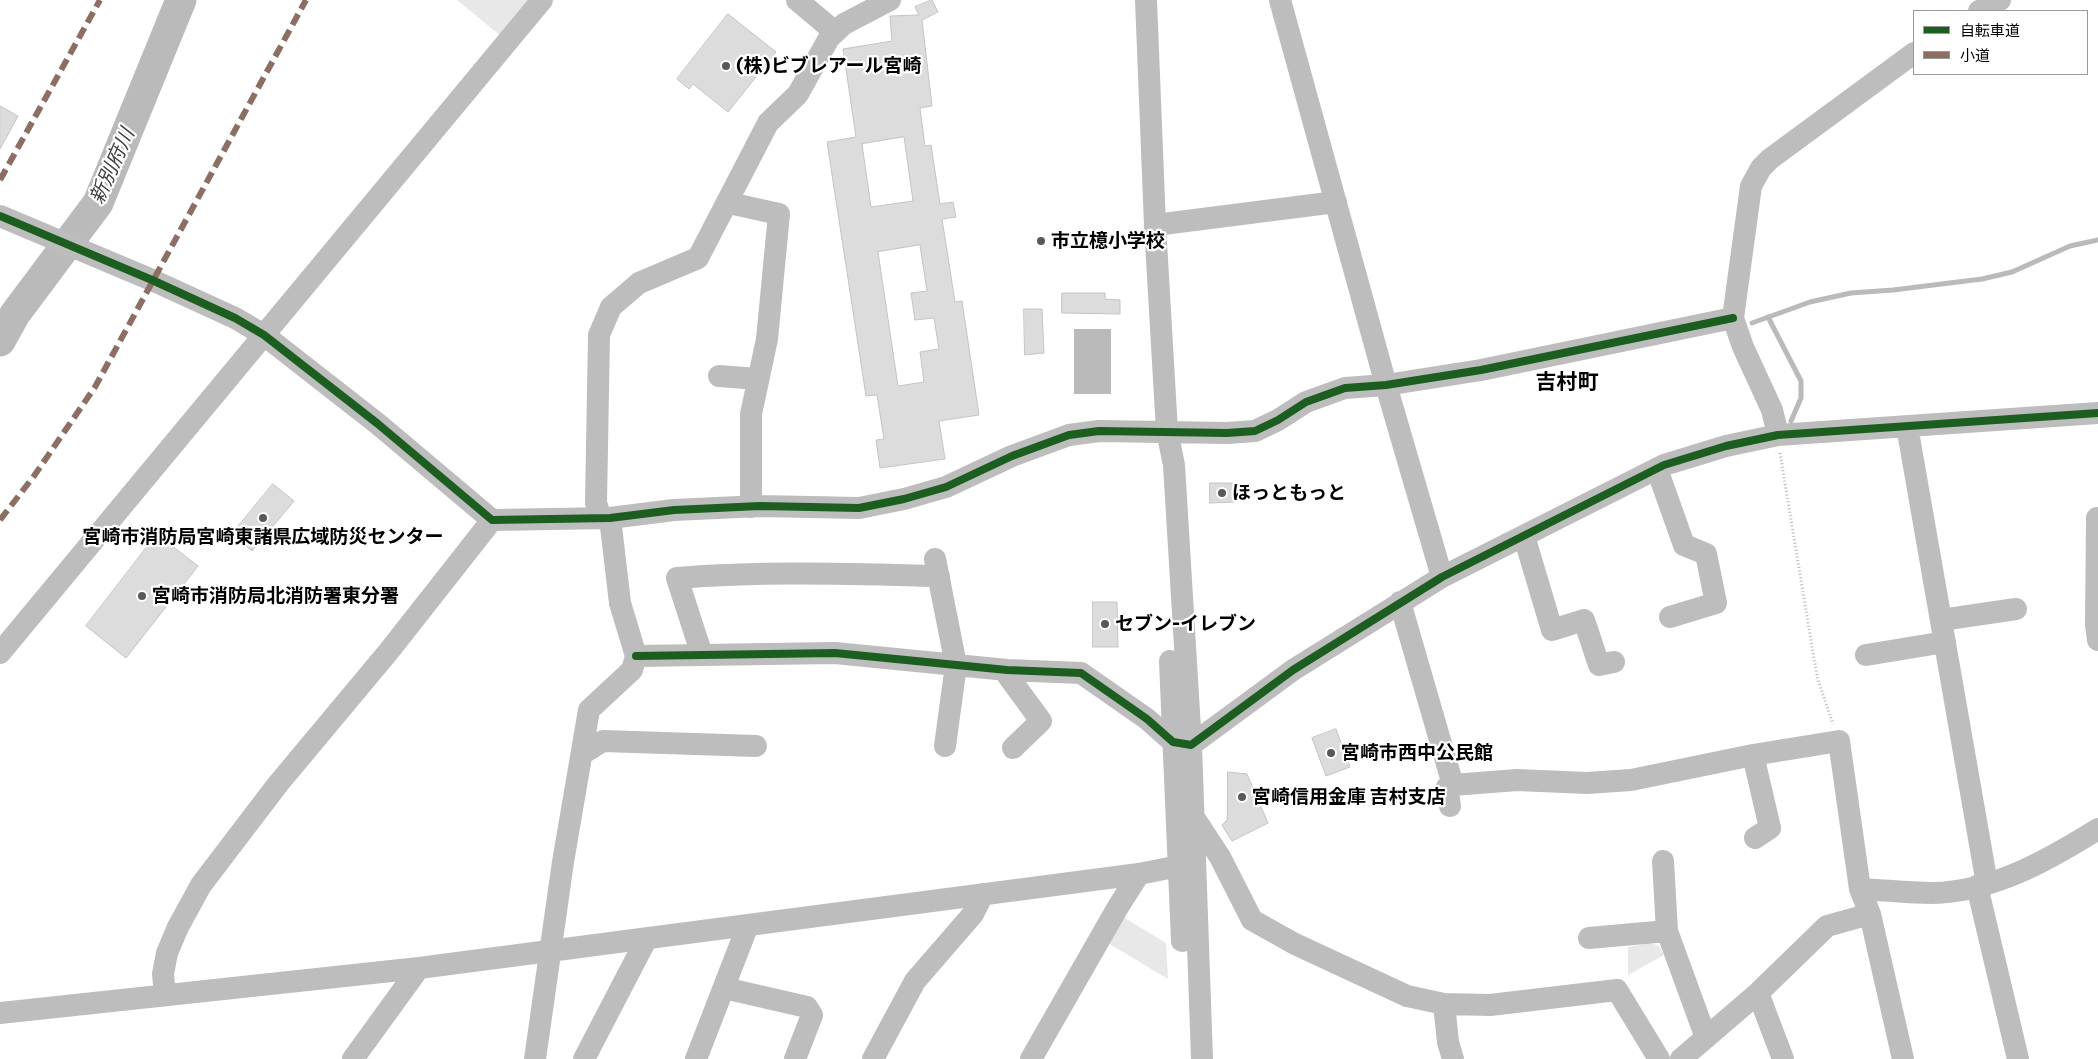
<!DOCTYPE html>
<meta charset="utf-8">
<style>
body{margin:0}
#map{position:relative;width:2098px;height:1059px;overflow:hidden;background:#fff;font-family:Commissioner,"Noto Sans JP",sans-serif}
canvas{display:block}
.legend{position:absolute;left:1913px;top:10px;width:175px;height:65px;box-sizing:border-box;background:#fff;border:1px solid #999;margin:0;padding:6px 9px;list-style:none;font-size:15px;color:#000}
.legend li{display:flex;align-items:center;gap:10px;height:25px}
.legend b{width:25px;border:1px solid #999}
</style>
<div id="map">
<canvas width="2098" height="1059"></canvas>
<ul class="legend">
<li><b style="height:6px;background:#1b5e20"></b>自転車道</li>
<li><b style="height:6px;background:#8d6e63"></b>小道</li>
</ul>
</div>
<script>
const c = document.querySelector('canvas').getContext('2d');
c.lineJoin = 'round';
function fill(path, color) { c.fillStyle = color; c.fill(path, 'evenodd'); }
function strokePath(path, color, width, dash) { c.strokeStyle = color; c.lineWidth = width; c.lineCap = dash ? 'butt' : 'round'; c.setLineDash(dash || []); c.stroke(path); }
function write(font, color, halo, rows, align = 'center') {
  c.font = font + ' Commissioner,"Noto Sans JP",sans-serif'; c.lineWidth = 4.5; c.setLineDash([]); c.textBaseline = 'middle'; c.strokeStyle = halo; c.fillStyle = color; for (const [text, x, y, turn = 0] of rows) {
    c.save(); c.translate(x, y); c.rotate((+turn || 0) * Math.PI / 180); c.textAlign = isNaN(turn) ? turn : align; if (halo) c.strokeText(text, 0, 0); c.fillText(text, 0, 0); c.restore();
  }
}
const green = new Path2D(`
 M457,0h73l-28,37z
 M1123,917l43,26 2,36 -60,-36z
 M1651,943l8,3 5,9 -36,20v-28z`);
const water = new Path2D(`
 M1074,329h37v65h-37z`);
const stream = new Path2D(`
 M1768,317l33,64v17l-10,23
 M1752,323l58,-21 41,-9 42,-3 89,-11 30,-7 58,-26 28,-6`);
const river = new Path2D(`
 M0,341l15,-27 83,-111 83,-203`);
const building = new Path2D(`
 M932,0l6,12 -16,8 10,86 -12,2 5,38 6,-1 9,59 13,-2 3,15 -14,2 13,83 7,-1 17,114 -40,6 6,38 -65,9 -4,-28 8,-1 -7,-44 -11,1 -39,-254 29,-5 -13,-88 49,-8 -2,-25 29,-1 -4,-8zM904,137l9,64 -42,6 -9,-63zM920,245l7,46 -16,2 4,27 19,-2 5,31 -19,3 4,30 -26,4 -20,-134z
 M728,14l48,38 -48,60 -35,-28 -4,5 -12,-10z
 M0,106l18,10 -18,33z
 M1062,293h43v6l15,1v14l-58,-1z
 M1024,309h18l2,44 -19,2z
 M1210,483h25v19l-25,1z
 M273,484l21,17 -42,50 -20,-17z
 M157,534l41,32 -72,92 -40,-32z
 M1093,602h24l1,45h-25z
 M1336,729l14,38 -24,9 -14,-38z
 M1228,772l19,2 21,49 -36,18 -10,-16 5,-5z`);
const path = new Path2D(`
 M1780,453l34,206 4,21 15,44`);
const minor = new Path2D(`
 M797,0l38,32
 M1146,0l9,225 12,206 7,34 17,280 11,314
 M1280,0l106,385 56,192
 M1979,11l21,-11
 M729,203l50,11 -12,125 -16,75v93
 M0,216l152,64 83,38 29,17 114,89 114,96 118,-2 64,-8 86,-4 99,2 45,-9 42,-12 66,-31 57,-21 30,-4 128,2 28,-2 23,-11 28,-18 39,-14 41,-3 95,-15 252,-52
 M1155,225l181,-23
 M719,376l39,3
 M1907,426l80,458
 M1778,435l-6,-25 -29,-63 -10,-29 18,-132 10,-18 9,-9 144,-106
 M1657,469l27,76 22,9 10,49 -46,14
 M601,518l-5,-15 3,-168 12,-28 28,-24 59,-25 70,-135 30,-29 31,-56 15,-14 46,-24
 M2097,518l-1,107 2,15
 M1524,536l28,94 32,-10 15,45 15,-3
 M935,559l21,106 -11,81
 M1400,602l53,183 64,-5 70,3 44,-3 122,-25 86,-14 21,148 10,25 33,145
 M1941,620l75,-11
 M0,653l542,-653
 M702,655l-25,-77c87,-7 175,-4 262,-2
 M1866,655l79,-13
 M636,656l199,-3 172,17 74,3 66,46 26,23 18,3 102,-75 149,-93 222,-112 62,-19 52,-11 320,-22
 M1170,661l12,280
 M1007,670l1,6 33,45 -28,27
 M582,754l21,-13 153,5
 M1753,755l17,73 -15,10
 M1450,806l-3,-19 6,-2
 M1193,816l27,41 32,63 43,24 112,52 37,8 4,38 5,17
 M1663,861l4,70 39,107
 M1977,886l41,173
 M1860,889c24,1 48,4 72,4 61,-1 116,-33 166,-64
 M1589,938l78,-7
 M724,988l83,19 5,8 -17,44
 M1758,993l25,66
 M165,995l-2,-21 4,-21 11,-26 23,-42 77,-101 111,-133 103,-131
 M1444,1004l46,1 127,-15 42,69
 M0,1013l419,-45 720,-94 55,-11
 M353,1059l66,-91
 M535,1059l28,-197 26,-152 43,-40 4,-14 -16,-53 -10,-85
 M584,1059l63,-121
 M696,1059l52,-134
 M873,1059l42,-78 58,-67 10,-20
 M1031,1059l87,-152 21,-33
 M1681,1059l77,-66 69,-67 43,-12`);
const quiet = new Path2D(`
 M0,180l100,-180
 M0,520l34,-44 61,-89 211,-387`);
const cycleway = new Path2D(`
 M0,216l152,64 83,38 29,17 114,89 114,96 118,-2 64,-8 86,-4 99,2 45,-9 42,-12 66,-31 57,-21 30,-4 128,2 28,-2 23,-11 28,-18 39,-14 41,-3 95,-15 252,-52
 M636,656l199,-3 172,17 74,3 66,46 26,23 18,3 102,-75 149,-93 222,-112 62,-19 52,-11 320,-22`);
const markers = [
 [726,66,5,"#595959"],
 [1041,241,5,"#595959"],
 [1222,493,5,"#595959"],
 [263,518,5,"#595959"],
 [142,596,5,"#595959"],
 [1105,624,5,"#595959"],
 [1331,753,5,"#595959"],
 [1242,797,5,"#595959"]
];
const poiNames = [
 ["(株)ビブレアール宮崎",736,66],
 ["市立檍小学校",1051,241],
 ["ほっともっと",1232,493],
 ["宮崎市消防局宮崎東諸県広域防災センター",263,537,"center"],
 ["宮崎市消防局北消防署東分署",152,596],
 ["セブン-イレブン",1115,624],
 ["宮崎市西中公民館",1341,753],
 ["宮崎信用金庫 吉村支店",1252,797]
];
const waterNames = [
 ["新別府川",112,166,-66]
];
const quarterNames = [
 ["吉村町",1567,382]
];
fill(green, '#e8e8e8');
fill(water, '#bababa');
strokePath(stream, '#bababa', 5);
strokePath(river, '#bababa', 31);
fill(building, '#dcdcdc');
strokePath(building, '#c4c4c4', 1);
strokePath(path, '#b8b8b8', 3, [1, 2.5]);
strokePath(minor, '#bdbdbd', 22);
strokePath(quiet, '#8d6e63', 6, [12, 6]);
strokePath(cycleway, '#1b5e20', 8);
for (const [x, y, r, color] of markers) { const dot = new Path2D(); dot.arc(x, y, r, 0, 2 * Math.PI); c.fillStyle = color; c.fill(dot); strokePath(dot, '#fff', 2); }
write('bold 19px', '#000', '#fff', poiNames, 'left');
write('italic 20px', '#3e3e3e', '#fff', waterNames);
write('bold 21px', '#000', '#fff', quarterNames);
</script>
